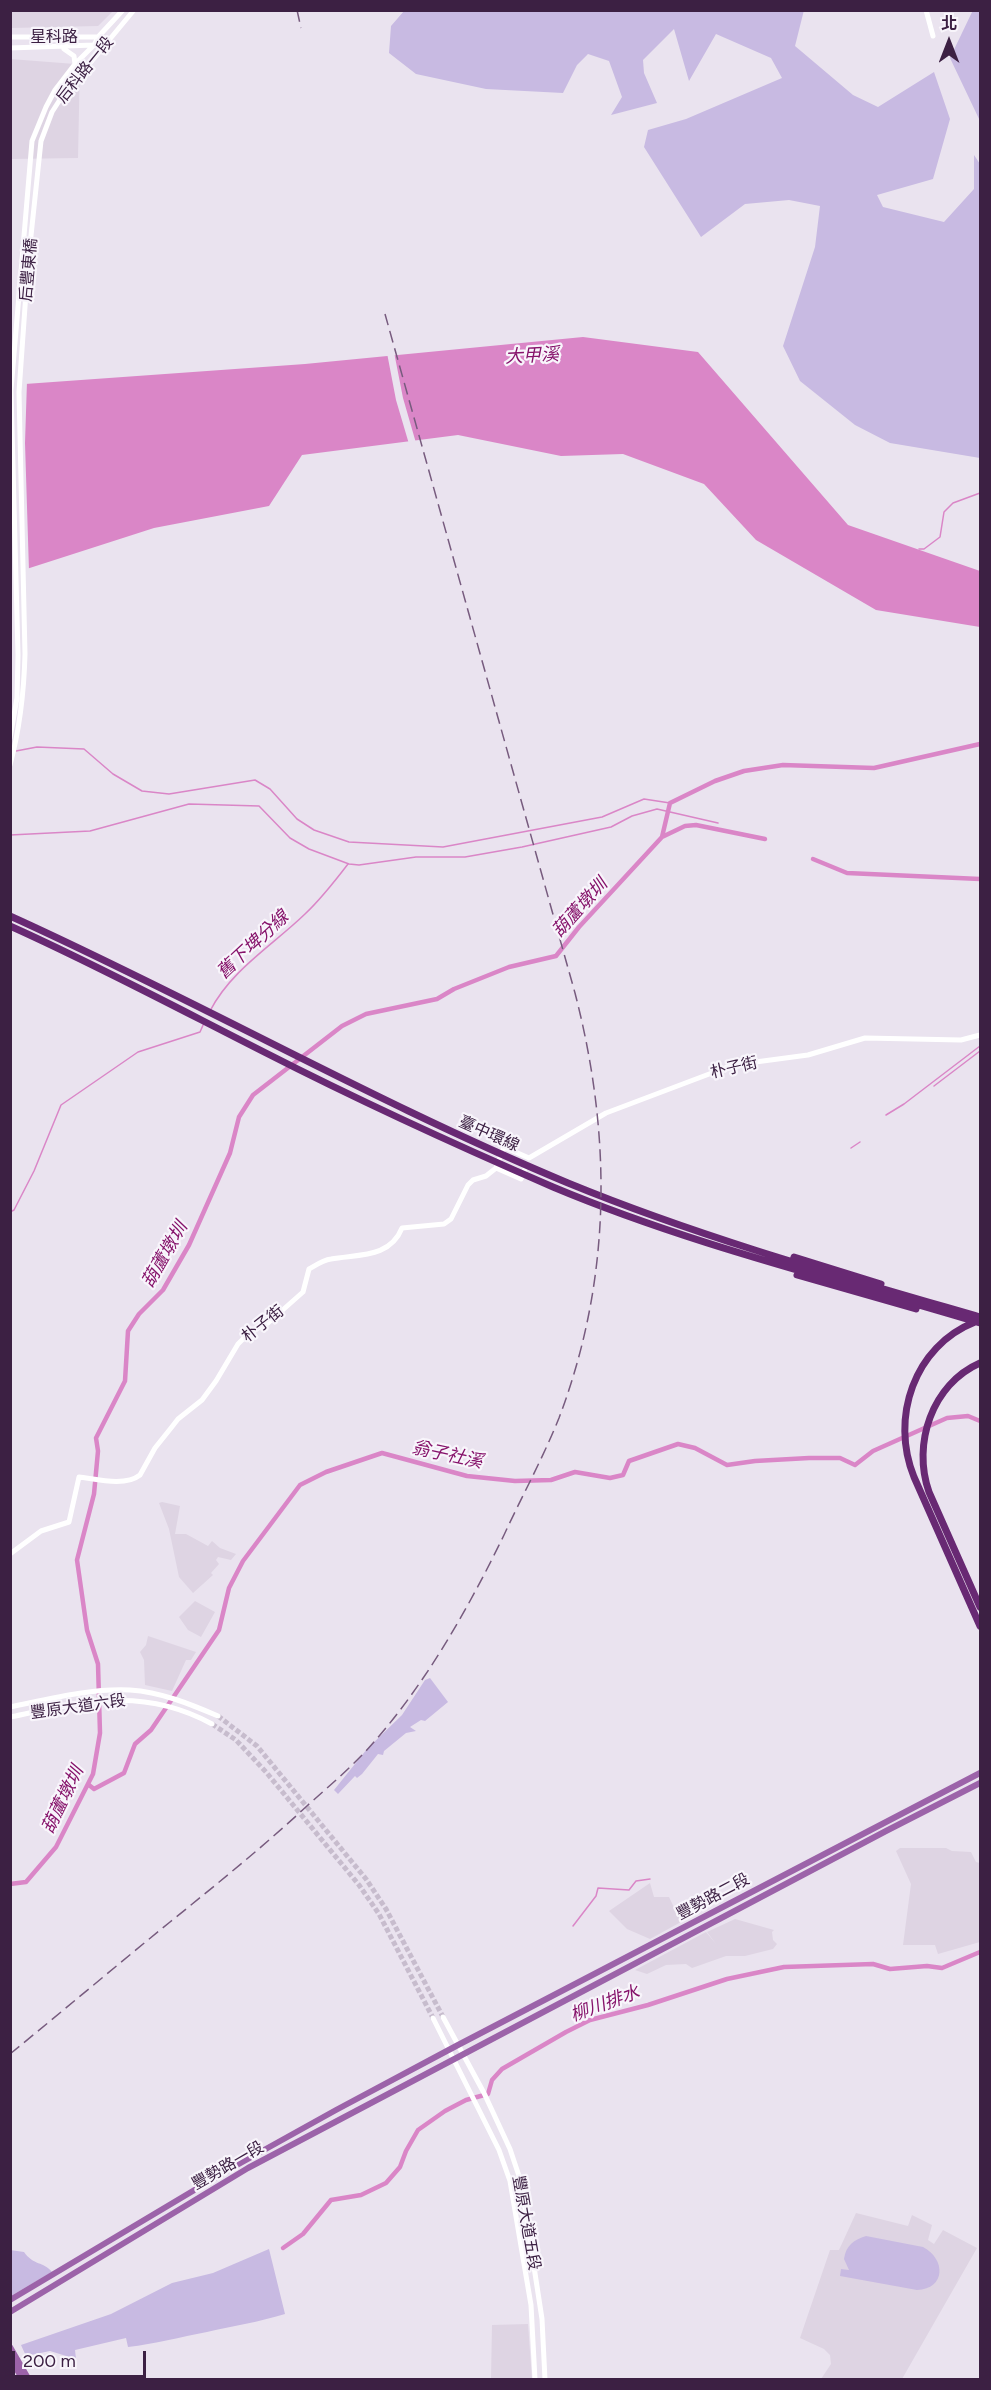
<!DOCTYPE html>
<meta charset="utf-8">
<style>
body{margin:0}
#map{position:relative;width:991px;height:2390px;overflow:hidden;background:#eae3ef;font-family:Figtree,"Noto Sans TC",sans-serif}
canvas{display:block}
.frame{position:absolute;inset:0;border:12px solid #3c2043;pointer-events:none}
.north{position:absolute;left:919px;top:12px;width:60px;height:60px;-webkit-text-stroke:4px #f8f5fb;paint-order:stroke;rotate:0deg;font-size:16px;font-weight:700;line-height:24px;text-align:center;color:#3c2043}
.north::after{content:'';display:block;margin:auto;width:21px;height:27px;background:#3c2043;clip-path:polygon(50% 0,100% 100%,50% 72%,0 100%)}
.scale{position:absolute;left:12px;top:2351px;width:134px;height:27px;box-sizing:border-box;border:3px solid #3c2043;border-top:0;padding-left:8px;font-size:18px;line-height:21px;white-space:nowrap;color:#3c2043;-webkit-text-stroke:4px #f8f5fb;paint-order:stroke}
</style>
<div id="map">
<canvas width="991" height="2390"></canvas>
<div class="frame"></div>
<div class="north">北</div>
<div class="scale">200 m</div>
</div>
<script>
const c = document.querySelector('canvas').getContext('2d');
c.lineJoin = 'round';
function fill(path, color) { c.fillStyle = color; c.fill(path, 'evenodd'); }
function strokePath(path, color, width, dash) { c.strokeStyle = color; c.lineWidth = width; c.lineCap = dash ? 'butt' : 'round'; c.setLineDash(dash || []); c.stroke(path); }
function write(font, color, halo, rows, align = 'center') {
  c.font = font + ' Figtree,"Noto Sans TC",sans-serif'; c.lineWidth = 4.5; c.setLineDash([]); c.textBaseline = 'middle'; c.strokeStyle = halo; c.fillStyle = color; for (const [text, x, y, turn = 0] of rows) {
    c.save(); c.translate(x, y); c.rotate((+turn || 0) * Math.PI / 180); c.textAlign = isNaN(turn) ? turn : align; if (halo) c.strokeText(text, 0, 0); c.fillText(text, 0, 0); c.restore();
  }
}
const built = new Path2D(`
 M10,11l1,-1 102,1 -15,15 -87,2z
 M10,59l65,5 5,-3 -2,97 -67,1z
 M162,1502l18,4 -5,28h11l22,12 4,-5 8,7 16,6 -5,6 -13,-3 -2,3 3,4 -8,9 2,2 -20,18 -14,-16 -10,-48 -10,-26z
 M195,1601l20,11 -14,25 -13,-7 -9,-13z
 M148,1636l48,16 -5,8h-5l-14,31 -27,-6 -1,-25 -4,-8 6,-7z
 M900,1848h46l6,3 19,1 5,10 4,1v79l-42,12 -3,-9h-32l8,-61 -15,-33z
 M650,1883l4,14h15l12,25 -31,17 -23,-10 -18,-18z
 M735,1919l39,11 -2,2 1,8 4,4 -4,5 -28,7h-19l-34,12 -6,-4 -20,1 -19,9 -12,-4 71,-38 10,12 -9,-12z
 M856,2213l52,13 4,-11 20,10 -4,15 6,4 9,-14 34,18 -75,131h-81l10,-15 -1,-9 -6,-6 -24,-11 30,-88h9z
 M528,2324l4,55h-41l1,-54z`);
const green = new Path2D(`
 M804,10l-9,36 58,49 25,12 56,-35 16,47 -17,60 -56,16 6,12 61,15 30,-33v-34l6,9v294l-90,-15 -35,-18 -55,-44 -17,-35 32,-99 5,-41 -31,-6 -44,4 -44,33 -57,-90 4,-17 38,-11 96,-41 -11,-20 -55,-24 -27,47 -15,-52 -31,31 1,13 13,30 -46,12 11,-18 -13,-36 -21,-7 -11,11 -14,28 -77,-4 -70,-15 -27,-21 2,-27 13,-15z
 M973,10l7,1v110l-30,-63z
 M430,1678l18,24 -23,19 -4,-1 -11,7 6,4 -10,2 -22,18 -1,4 -5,-1 -16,20 -5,4 -2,-2 -17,18 -4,-4 33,-41 35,-34 23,-35z
 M866,2236l57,11c23,12 23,42 -6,43l-77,-14 1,-7 8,1 -5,-11c2,-14 10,-19 22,-23z
 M269,2249l16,65c-26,8 -52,12 -78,18 -27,5 -52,12 -79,15l-2,-9 -51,12 1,9 -26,-8 -24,5 -5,-11 90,-31 61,-31 41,-10z
 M10,2250l14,2c10,14 19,9 28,20l-41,24z`);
const water = new Path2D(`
 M583,337l115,15 150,173 132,46v56l-104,-17 -120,-70 -52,-56 -81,-30 -62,2 -103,-21 -156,20 -33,51 -115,22 -143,46v-189l294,-21z`);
const pier = new Path2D(`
 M394,352l9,46 13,45 -7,1 -13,-44 -9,-47z
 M27,381l-2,62 4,128 -19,6v-195z`);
const stream = new Path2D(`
 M919,549h5l16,-12 4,-25 9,-9 27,-10
 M16,751l21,-4 47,2 29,25 29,17 27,3 86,-14 15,9 27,30 17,11 35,12 94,5 159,-30 42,-18 26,4
 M10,835l80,-4 99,-27 70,2 31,32 19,11 40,15 10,1 57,-8h49l57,-10 89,-20 21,-11 25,-7 61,14
 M210,1011c21,-41 63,-66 95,-97 16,-15 30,-33 43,-50
 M934,1086l46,-35
 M886,1115l18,-11 76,-58
 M851,1148l9,-6
 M10,1212l4,-2 20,-39 27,-66 77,-53 62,-20 4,-9
 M573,1926l23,-30 2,-8 31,2 7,-9 14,-2`);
const canal = new Path2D(`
 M662,837l8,-34 45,-22 29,-10 39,-6 91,3 106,-24
 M813,859l34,14 133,6
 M89,1785l5,4 30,-16 11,-29 16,-14 68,-100 10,-42 14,-27 57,-76 26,-13 56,-19 85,23 48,5 36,-1 24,-8 35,6 13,-3 6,-14 49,-17 17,4 32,17 28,-4 54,-3h31l15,7 18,-14 74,-33 21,-2 12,5
 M10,1884l16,-2 30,-35 37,-73 7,-41 -2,-69 -11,-34 -10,-70 17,-66 4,-43 -2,-13 29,-57 3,-50 11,-17 24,-24 26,-45 41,-92 9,-36 14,-22 89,-69 24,-12 71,-15 17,-10 55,-22 47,-11 23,-29 83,-90 23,-11 11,-1 69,14
 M283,2248l20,-14 28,-34 30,-5 25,-12 14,-16 6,-16 12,-21 27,-19 21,-11 22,-6 4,-14 10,-11 64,-37 24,-12 58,-15 79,-26 57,-12 89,-3 17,5 37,-3 15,2 38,-16`);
const secondaryTunnel = new Path2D(`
 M218,1716l39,30 109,133 20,30 57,108
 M212,1724l24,16 30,32 93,113 20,29 54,104`);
const secondary = new Path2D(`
 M926,10l7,26
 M10,37h88
 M10,48l84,-3 12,-4
 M64,49l10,7 1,8
 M10,738l7,-40 1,-43 -7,-265 21,-249 14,-34 9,-17 20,-26 19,-19 4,-8 25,-27
 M10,765c10,-37 14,-73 15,-111l-6,-262 9,-128 13,-123 11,-29 9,-14 73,-88
 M529,1158l77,-45 127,-48 75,-10 57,-17 96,2 19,-5
 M496,1168l25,11 6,-15
 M10,1554l31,-23 28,-9 10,-45c17,2 46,10 61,-2l15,-27 16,-20 7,-9 24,-19 14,-19 22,-37 12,-12 18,-9 35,-31 6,-23c7,-4 14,-9 22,-10 28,-5 59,-1 71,-31l42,-4 7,-5 17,-34 5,-5 13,-4 10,-8 8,-21 25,11
 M10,1707c39,-8 81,-19 120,-17 31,2 60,14 88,26
 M10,1717c73,-15 133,-31 202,7
 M443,2017l41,76 26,56 11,33 21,137 3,61
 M433,2018l66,132 11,31 21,124 4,75`);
const primary = new Path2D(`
 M10,2300l218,-130 108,-60 122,-65 522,-272
 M10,2312l238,-144 638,-337 94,-48
 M10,2347l19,33
 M10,2358l13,22`);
const highway = new Path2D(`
 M10,916c188,85 368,188 558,267 134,55 274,94 412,134
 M10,926c87,39 171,84 256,127 94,48 190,92 287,134 138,58 285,93 427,136
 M794,1257l87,27
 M797,1275l119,34
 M975,1322c-61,24 -85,96 -61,155l66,149
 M980,1363c-48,21 -68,81 -51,129l51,115`);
const rail = new Path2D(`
 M297,10l4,18
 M10,2054c54,-44 107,-89 160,-132 47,-38 94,-76 138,-117 19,-17 39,-34 57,-53 58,-63 102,-141 139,-217 18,-39 39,-77 55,-117 53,-140 53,-282 16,-425l-190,-679`);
const streetNames = [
 ["星科路",54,37],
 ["后科路一段",85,70,-51],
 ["后豐東橋",29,270,-85],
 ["朴子街",734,1068,-13],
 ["臺中環線",489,1134,24],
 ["朴子街",263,1324,-38],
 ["豐原大道六段",78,1707,-8],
 ["豐勢路二段",713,1897,-28],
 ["豐勢路一段",228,2166,-30],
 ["豐原大道五段",526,2223,80]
];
const waterNames = [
 ["大甲溪",532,356,-3],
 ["葫蘆墩圳",580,908,-48],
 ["舊下埤分線",253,945,-43],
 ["葫蘆墩圳",165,1255,-60],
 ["翁子社溪",447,1455,12],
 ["葫蘆墩圳",63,1800,-64],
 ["柳川排水",605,2004,-20]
];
fill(built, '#ded4e3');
fill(green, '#c8bae2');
fill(water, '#da86c7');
fill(pier, '#eae3ef');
strokePath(stream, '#da86c7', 1.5);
strokePath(canal, '#da86c7', 4.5);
strokePath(secondaryTunnel, '#c7bccd', 5, [5, 2.5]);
strokePath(secondary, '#fff', 5);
strokePath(primary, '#9c63a9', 6);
strokePath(highway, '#682973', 7);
strokePath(rail, '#775b7e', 1.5, [12, 6]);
write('16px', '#3c2043', '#f8f5fb', streetNames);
write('italic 18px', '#86136b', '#f8f5fb', waterNames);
</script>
